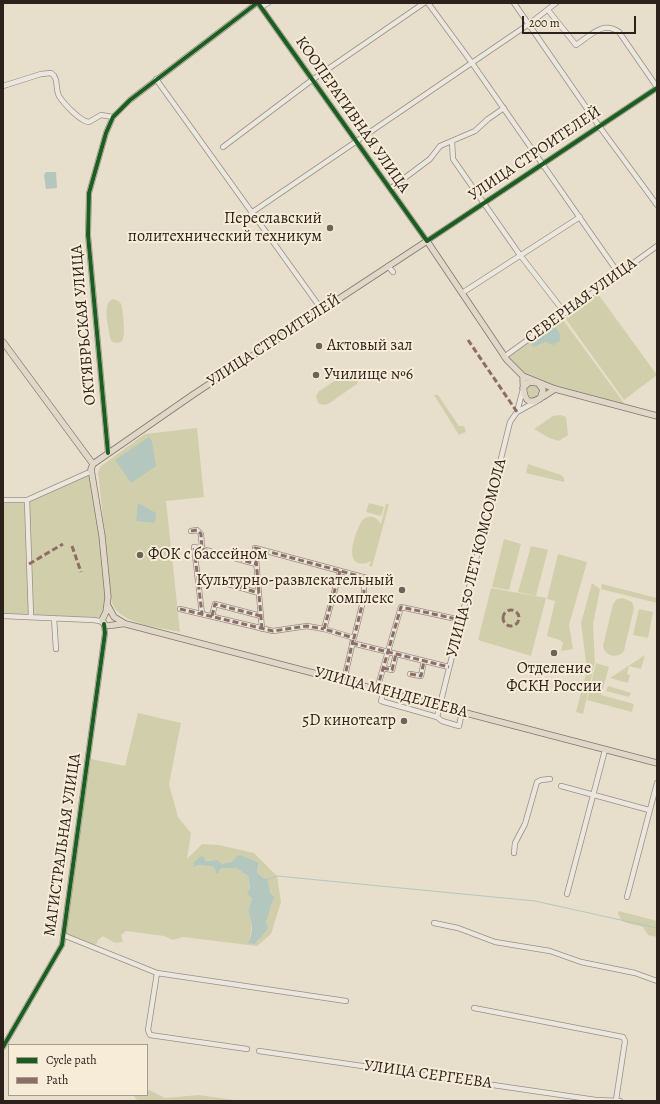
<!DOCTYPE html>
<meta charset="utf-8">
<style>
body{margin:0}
#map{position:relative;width:660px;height:1104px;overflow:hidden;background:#e8decc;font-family:Alegreya,serif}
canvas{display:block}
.frame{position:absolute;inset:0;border:4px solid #2d211c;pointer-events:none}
.legend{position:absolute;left:8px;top:1044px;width:140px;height:52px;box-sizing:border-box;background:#f7ecd7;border:1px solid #a69b8c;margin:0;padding:5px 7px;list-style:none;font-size:12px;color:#2d211c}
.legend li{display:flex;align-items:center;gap:8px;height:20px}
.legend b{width:20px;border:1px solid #a69b8c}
.scale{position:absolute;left:522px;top:16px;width:114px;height:18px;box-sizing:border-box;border:2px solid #2d211c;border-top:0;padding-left:5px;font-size:12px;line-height:14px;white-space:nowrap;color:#2d211c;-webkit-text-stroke:3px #f7ecd7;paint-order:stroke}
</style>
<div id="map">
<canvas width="660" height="1104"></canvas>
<div class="frame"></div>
<ul class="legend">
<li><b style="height:5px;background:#1b5e20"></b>Cycle path</li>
<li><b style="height:5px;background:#8d6e63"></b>Path</li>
</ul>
<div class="scale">200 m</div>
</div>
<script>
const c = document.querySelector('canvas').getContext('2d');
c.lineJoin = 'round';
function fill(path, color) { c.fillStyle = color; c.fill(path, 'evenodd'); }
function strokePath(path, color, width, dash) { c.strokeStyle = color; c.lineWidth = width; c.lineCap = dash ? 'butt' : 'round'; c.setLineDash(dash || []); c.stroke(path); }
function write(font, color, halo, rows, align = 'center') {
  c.font = font + ' Alegreya,serif'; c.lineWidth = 4; c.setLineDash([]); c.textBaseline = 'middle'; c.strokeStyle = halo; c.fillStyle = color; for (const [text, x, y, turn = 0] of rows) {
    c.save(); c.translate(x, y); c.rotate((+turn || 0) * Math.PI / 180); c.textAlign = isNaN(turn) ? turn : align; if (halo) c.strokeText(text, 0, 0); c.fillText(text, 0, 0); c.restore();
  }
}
const green = new Path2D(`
 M598,294l59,81 -33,25 -59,-82z
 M113,299c3,1 6,1 8,5 2,6 5,32 1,37l-4,2 -6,-1 -2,-4c-1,-10 -9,-35 3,-39z
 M561,317l63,86 -3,2 -65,-17 -33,-14 -17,-17z
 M352,370l7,5v5l-2,4 -29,20 -5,1 -5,-2 -2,-7 3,-5z
 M529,382l12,5 -1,11 -12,2 -5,-12z
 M434,395h4l21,31h5l2,6 -7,3z
 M561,415l5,2 2,18 -9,6c-9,-2 -16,-7 -25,-12l19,-13z
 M197,428l7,69 -38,4 14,131c-22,-5 -59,-7 -68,-29l-14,-131 3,-6 44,-32z
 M528,464l33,11 3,3v4l-38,-9z
 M91,471l16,134 -4,11 -10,3 -90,-3v-116h24z
 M369,503l15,4 -3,9 -15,-4z
 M386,504h3l-17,63 -3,-1 2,-5c-4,2 -8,4 -13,2 -13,-6 -1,-32 3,-41 7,-9 15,-6 20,2z
 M504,539l17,5 -12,46 -17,-3z
 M531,546l17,4 -12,46 -18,-4z
 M558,554l29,8 -18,63 4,24 -12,2 2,-8 -3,-3 -13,-4 8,-35 -8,-2z
 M592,583l8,6 -7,35 2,38 -12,52 -7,-2 11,-42 -6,-47z
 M602,584l55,14v5l-56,-14z
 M491,588l55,10 -15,58 -53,-16z
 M623,598l9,4 2,6 -10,43c-6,8 -19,6 -21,-5l10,-42 4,-5z
 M639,609l14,3 -5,26 -15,-3z
 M645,655l-4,14 -12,-3 -2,8 3,1 -2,8 -18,-5z
 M596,663l13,4 -8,28 33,9 -2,8 -45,-12z
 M608,686l23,7 -2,4 -23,-6z
 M138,713l43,10 -12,61 9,33 13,16 -4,26 15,-15 17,1 35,8 23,23 4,26 -10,32 -14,12 -74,-9 -10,3 -9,-4 -38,-5 -5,4 2,7 -8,1 -12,-7 -5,4 -2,5 -32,-10 27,-176 34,7zM241,855l18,9 -2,8 5,5 6,2 2,13 3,3c1,12 -11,23 -5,34l-9,10 -1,3 -8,-1 2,-23 -4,-6 4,-14 -4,-7 2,-2 -2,-13 -12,-8 -15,-1 -3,6h-2l-2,-6 -14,-2 -7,2c10,-6 19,-10 29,-3l11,-3z
 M619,911l38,10v16l-9,-2 -5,-8c-11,-4 -22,-2 -25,-14z
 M147,1089l18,9 34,-3 43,6h-104l-5,-6h14z`);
const water = new Path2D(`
 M46,172h10l1,16 -11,1 -2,-14z
 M554,324l6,10v7l-7,4 -8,-3 -11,5 -2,-1 -2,-5z
 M149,437l3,4 4,25 -25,17 -16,-23z
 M138,503l18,10 -1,10 -19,-2z
 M241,855l18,8 -2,9 5,5 6,2 2,13 4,5 -8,25 2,7 -13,15 -7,-1c5,-8 5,-23 0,-31l4,-14 -5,-5 3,-5 -2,-12 -12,-8h-15l-3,5h-2l-2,-6 -14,-2 -7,2 1,-5 7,-6 3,1 1,4 12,-1 5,4 11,-3 4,-5z`);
const stream = new Path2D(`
 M268,879l9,-3 258,25 122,27`);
const minor = new Path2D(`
 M258,3l169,238 230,-153
 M428,3l44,60 147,211
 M514,3l85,123 58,79
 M261,7l7,-4
 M548,10l28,35c14,-9 27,-25 43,-13l38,55
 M156,79l166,231
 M3,86l38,-12 10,-1c8,5 4,15 8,23 5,8 22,26 30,26l12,-7 12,2
 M452,141l1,18 67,96 45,58
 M223,147l89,-67 112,-77
 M390,189l40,-30 10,-13 35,-15 13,-12 16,-11
 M251,213l278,-189 27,-21
 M388,266l5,6
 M462,293l118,-76
 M504,357l153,-111
 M517,412l6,-23
 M108,453l-20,-218 1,-42 17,-60 7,-16 17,-17 127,-97
 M3,500h24l65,-29
 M27,500l4,117
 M191,531l6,-1 4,4 1,15 -8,-2 8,67
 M202,549l54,15
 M340,571l-16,58 30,9 10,-41v-20
 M197,575l62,18
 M180,609l93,22 34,-5 17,3
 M3,616l90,4 7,1 4,3
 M212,616l3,-12 46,12
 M54,618l2,31
 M262,629l-7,-81 134,36
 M352,643l97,24
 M383,668l9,2 4,-16
 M410,674l11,2 3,-15
 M344,680l9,-39
 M377,689l24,-82 60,13
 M384,691l-3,10 56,16 5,4 17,5 3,-14
 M437,717l73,-295 7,-10 20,-11
 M561,786l88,24
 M514,853l1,-10 10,-19 12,-42 4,-2 9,-1
 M567,894l38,-144
 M627,897l30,-114
 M434,923l24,5 37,14 55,9 31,11 54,11 22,8
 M63,935l94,38 189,28
 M157,973l-9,57 2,5 97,14
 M474,1008l149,29 2,4 -9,59
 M3,1047l59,-102 43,-312 -1,-9
 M259,1051l337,49
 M595,1100l25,1`);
const major = new Path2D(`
 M3,342l90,122 -2,5 11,67 6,61 -2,15 -4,8 3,5c6,2 14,-2 21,-1l531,139
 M523,376c0,34 8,29 32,13
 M523,388l6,-6 9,1 5,7 -3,9
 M93,464l101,-70 233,-153 80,119 16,16 32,13 102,27
 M108,606l6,11 10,6`);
const quiet = new Path2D(`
 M468,340l49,72
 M191,531l6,-1 4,4 1,15 -8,-2 8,67
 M72,546l9,26
 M202,549l54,15
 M29,564l34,-20
 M340,571l-16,58 30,9 10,-41v-20
 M197,575l62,18
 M180,609l93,22 34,-5 17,3
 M503 618a8 8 0 1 1 16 0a8 8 0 1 1-16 0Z
 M212,616l3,-12 46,12
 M262,629l-7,-81 134,36
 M352,643l97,24
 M383,668l9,2 4,-16
 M410,674l11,2 3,-15
 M344,680l9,-40
 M377,689l24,-82 60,13`);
const cycleway = new Path2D(`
 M258,3l169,238 230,-153
 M108,453l-20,-218 1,-42 17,-60 7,-16 17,-17 127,-97
 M3,1047l59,-102 43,-312 -1,-9`);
const markers = [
 [330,228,4,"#6e635a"],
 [319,346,4,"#6e635a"],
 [316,375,4,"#6e635a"],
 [140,555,4,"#6e635a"],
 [402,590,4,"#6e635a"],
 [554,653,4,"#6e635a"],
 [404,721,4,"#6e635a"]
];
const streetNames = [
 ["КООПЕРАТИВНАЯ УЛИЦА",352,115,55],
 ["УЛИЦА СТРОИТЕЛЕЙ",535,154,-34],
 ["СЕВЕРНАЯ УЛИЦА",581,301,-36],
 ["ОКТЯБРЬСКАЯ УЛИЦА",84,325,-95],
 ["УЛИЦА СТРОИТЕЛЕЙ",274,341,-33],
 ["УЛИЦА 50 ЛЕТ КОМСОМОЛА",477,558,-76],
 ["УЛИЦА МЕНДЕЛЕЕВА",391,693,15],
 ["МАГИСТРАЛЬНАЯ УЛИЦА",63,845,-82],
 ["УЛИЦА СЕРГЕЕВА",428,1075,8]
];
const poiNames = [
 ["Переславский",322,219],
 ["политехнический техникум",322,237],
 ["Актовый зал",327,346,"left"],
 ["Училище №6",324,375,"left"],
 ["ФОК с бассейном",148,555,"left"],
 ["Культурно-развлекательный",394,581],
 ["комплекс",394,599],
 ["Отделение",554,669,"center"],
 ["ФСКН России",554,687,"center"],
 ["5D кинотеатр",396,721]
];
fill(green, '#d1cfab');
fill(water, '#b3c7be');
strokePath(stream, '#b3c7be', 1);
strokePath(minor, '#989086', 6);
strokePath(major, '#7e776e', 7);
strokePath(minor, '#ece7de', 4.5);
strokePath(major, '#e0d7c9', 5.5);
strokePath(quiet, '#8d6e63', 3, [6, 3]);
strokePath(cycleway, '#1b5e20', 4);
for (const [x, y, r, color] of markers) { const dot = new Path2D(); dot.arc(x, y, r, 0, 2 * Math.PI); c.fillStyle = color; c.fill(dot); strokePath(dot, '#f7ecd7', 1.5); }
write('16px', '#2d211c', '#f7ecd7', streetNames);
write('16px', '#2d211c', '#f7ecd7', poiNames, 'right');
</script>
